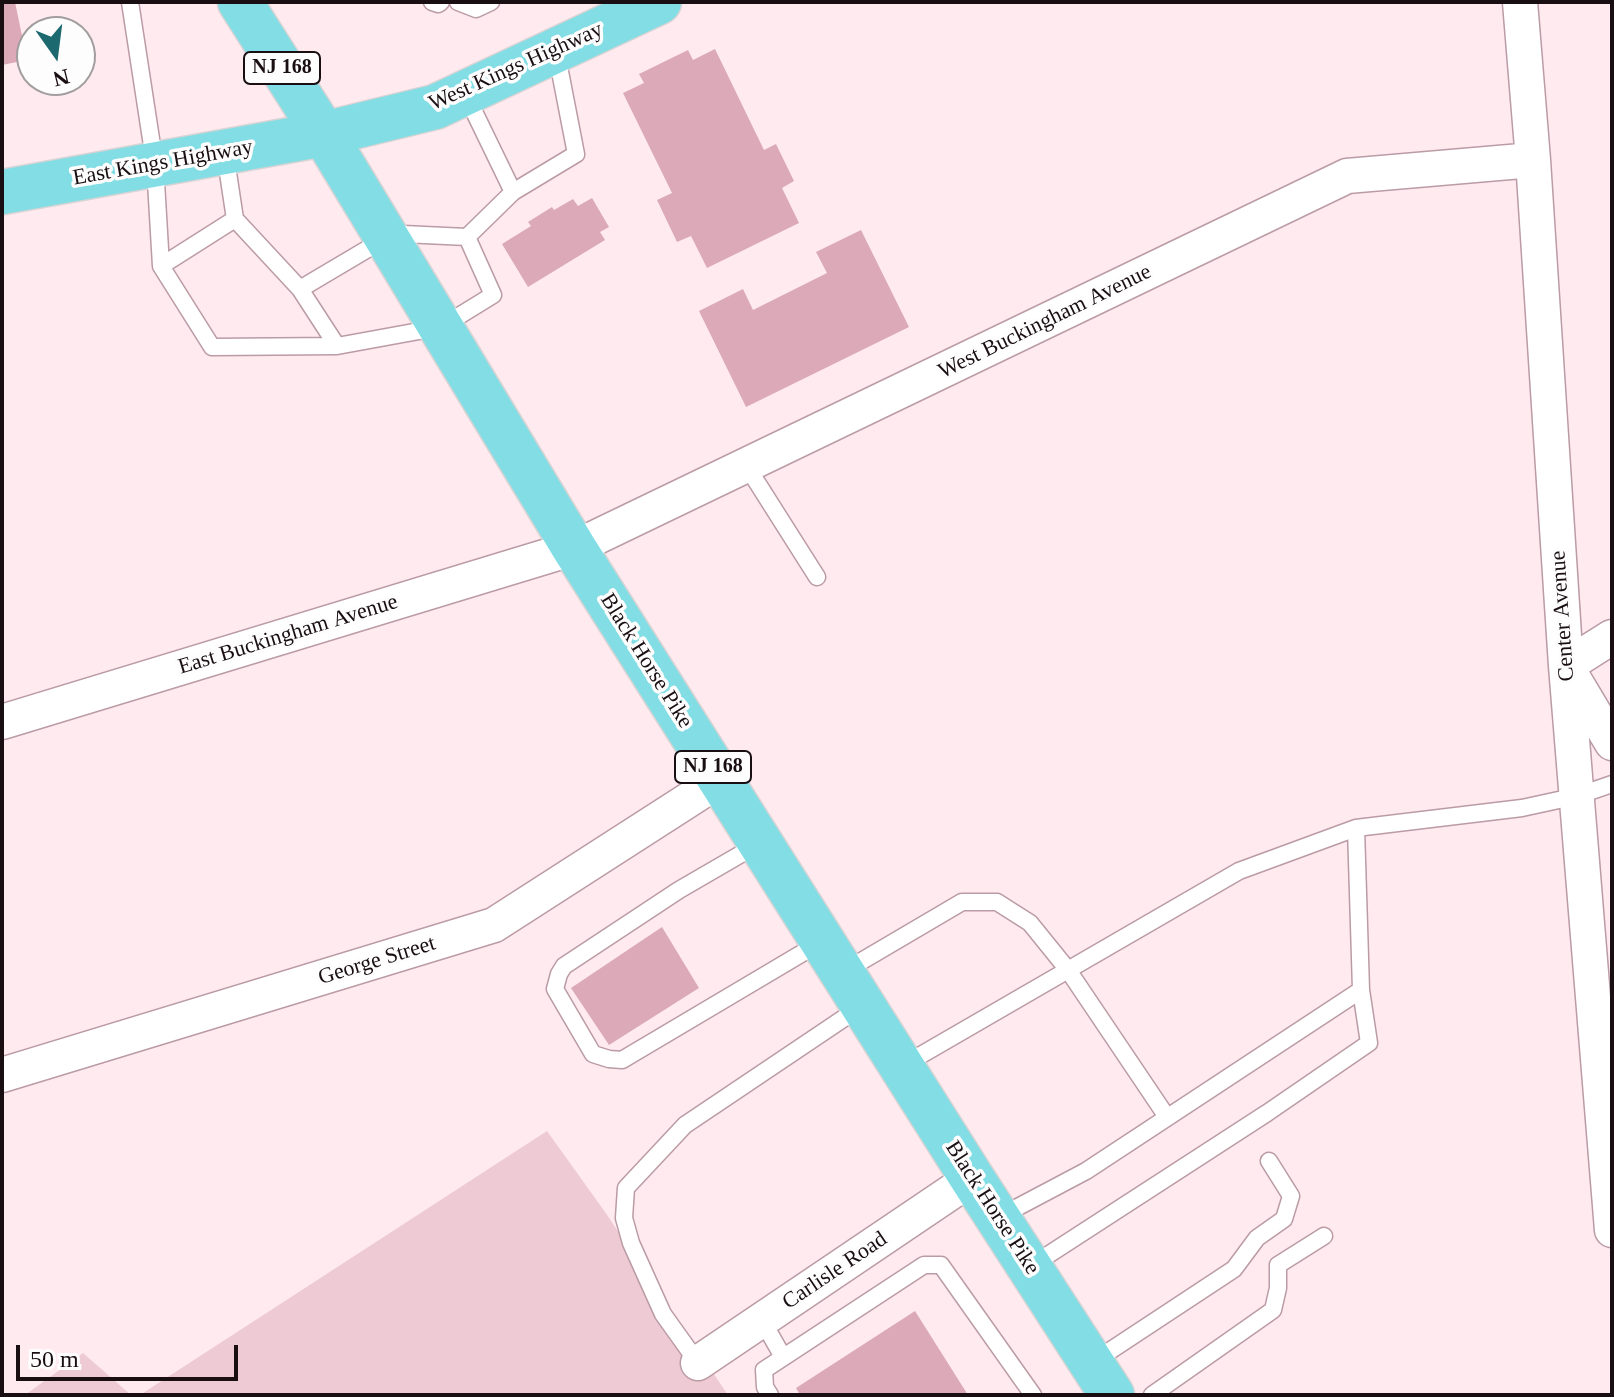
<!DOCTYPE html>
<style>
body{margin:0}
#map{position:relative;width:1614px;height:1397px;overflow:hidden;background:#ffeaf0;font-family:Georgia,serif}
canvas{display:block}
.frame{position:absolute;inset:0;border:4px solid #190e12;pointer-events:none}
.north{position:absolute;left:16px;top:16px;width:80px;height:80px;box-sizing:border-box;background:#fdfdfd;border:2px solid #a29d9f;border-radius:50%;rotate:166deg;font-size:22px;font-weight:700;line-height:32px;text-align:center;color:#190e12}
.north::after{content:'';display:block;margin:auto;width:28px;height:36px;background:#1d6970;clip-path:polygon(50% 0,100% 100%,50% 72%,0 100%)}
.scale{position:absolute;left:16px;top:1345px;width:222px;height:36px;box-sizing:border-box;border:4px solid #190e12;border-top:0;padding-left:10px;font-size:24px;line-height:28px;white-space:nowrap;color:#190e12;-webkit-text-stroke:6px #fdfdfd;paint-order:stroke}
</style>
<div id="map">
<canvas width="1614" height="1397"></canvas>
<div class="frame"></div>
<div class="north">N</div>
<div class="scale">50 m</div>
</div>
<script>
const c = document.querySelector('canvas').getContext('2d');
c.lineJoin = 'round';
function fill(path, color) { c.fillStyle = color; c.fill(path, 'evenodd'); }
function strokePath(path, color, width, dash) { c.strokeStyle = color; c.lineWidth = width; c.lineCap = dash ? 'butt' : 'round'; c.setLineDash(dash || []); c.stroke(path); }
function write(font, color, halo, rows, align = 'center') {
  c.font = font + ' Georgia,serif'; c.lineWidth = 7; c.setLineDash([]); c.textBaseline = 'middle'; c.strokeStyle = halo; c.fillStyle = color; for (const [text, x, y, turn = 0] of rows) {
    c.save(); c.translate(x, y); c.rotate((+turn || 0) * Math.PI / 180); c.textAlign = isNaN(turn) ? turn : align; if (halo) c.strokeText(text, 0, 0); c.fillText(text, 0, 0); c.restore();
  }
}
const green = new Path2D(`
 M547,1131l58,81 123,183h-588z
 M83,1353l48,42h-106z`);
const building = new Path2D(`
 M2,2h13l12,58 -25,5z
 M715,49l49,101 12,-6 18,37 -12,7 17,35 -92,45 -16,-32 -14,6 -20,-42 15,-7 -49,-100 21,-10 -5,-9 49,-24 5,10z
 M592,198l17,29 -9,5 5,8 -77,47 -26,-43 29,-18 -3,-4 24,-15 2,3 19,-11 5,7z
 M861,230l48,97 -163,80 -47,-96 44,-22 10,21 74,-37 -11,-21z
 M662,927l37,61 -90,57 -38,-57z
 M915,1311l53,84h-168l-4,-7z`);
const lane = new Path2D(`
 M130,2l25,163 6,101 51,81 125,-1
 M432,2l6,2 3,-2
 M458,2l18,7 15,-7
 M465,93l48,99 -46,45
 M225,153l10,66 65,70 37,57 104,-19 52,-32 -26,-58 -64,-3 -17,4 -86,51
 M513,192l63,-38 -20,-103
 M161,266l74,-47
 M746,465l71,112
 M760,843l-81,47 -115,76 -5,8 -4,15 38,65 16,5 13,1 199,-118
 M843,972l119,-70h35l33,21 38,47 99,147
 M902,1066l337,-195 117,-43 166,-20 55,-12 35,-12
 M999,1217l87,-46 275,-181 -5,-162
 M1031,1266l236,-153 102,-70 -8,-53
 M762,1320l21,37
 M1093,1362l141,-93 23,-31 27,-19 7,-23 -22,-35
 M698,1363l-35,-49 -32,-71 -7,-25 2,-30 59,-63 177,-119
 M770,1395l-5,-8 -1,-17 160,-105h17l92,130
 M1152,1395l121,-85 5,-22v-23l46,-29`);
const street = new Path2D(`
 M1520,2l13,158 33,506 46,564
 M1612,637l-46,29 46,77
 M2,722l572,-174 773,-372 186,-16
 M2,1075l492,-150 227,-146
 M698,1363l274,-185`);
const primary = new Path2D(`
 M240,2l84,132 250,414 398,630 140,217
 M2,192l322,-58 111,-27 224,-105`);
const shields = [
 [282,68,76],
 [713,767,76]
];
const shieldNames = [
 ["NJ 168",282,68],
 ["NJ 168",713,767]
];
const streetNames = [
 ["West Kings Highway",516,67,-24],
 ["East Kings Highway",163,163,-10],
 ["West Buckingham Avenue",1045,322,-26],
 ["Center Avenue",1563,616,-94],
 ["East Buckingham Avenue",288,635,-17],
 ["Black Horse Pike",646,661,58],
 ["George Street",377,961,-17],
 ["Black Horse Pike",992,1208,57],
 ["Carlisle Road",835,1271,-34]
];
fill(green, '#edcad4');
fill(building, '#dba9b8');
strokePath(lane, '#bb9ba5', 19);
strokePath(street, '#bb9ba5', 37);
strokePath(primary, '#d6d4d4', 47);
strokePath(lane, '#fff', 16);
strokePath(street, '#fff', 34);
strokePath(primary, '#82dde5', 44);
for (const [x, y, w] of shields) { const box = new Path2D(); box.roundRect(x - w / 2, y - 16, w, 32, 6); c.fillStyle = '#fdfdfd'; c.fill(box); strokePath(box, '#190e12', 2); }
write('bold 20px', '#190e12', null, shieldNames);
write('22px', '#190e12', '#fdfdfd', streetNames);
</script>
